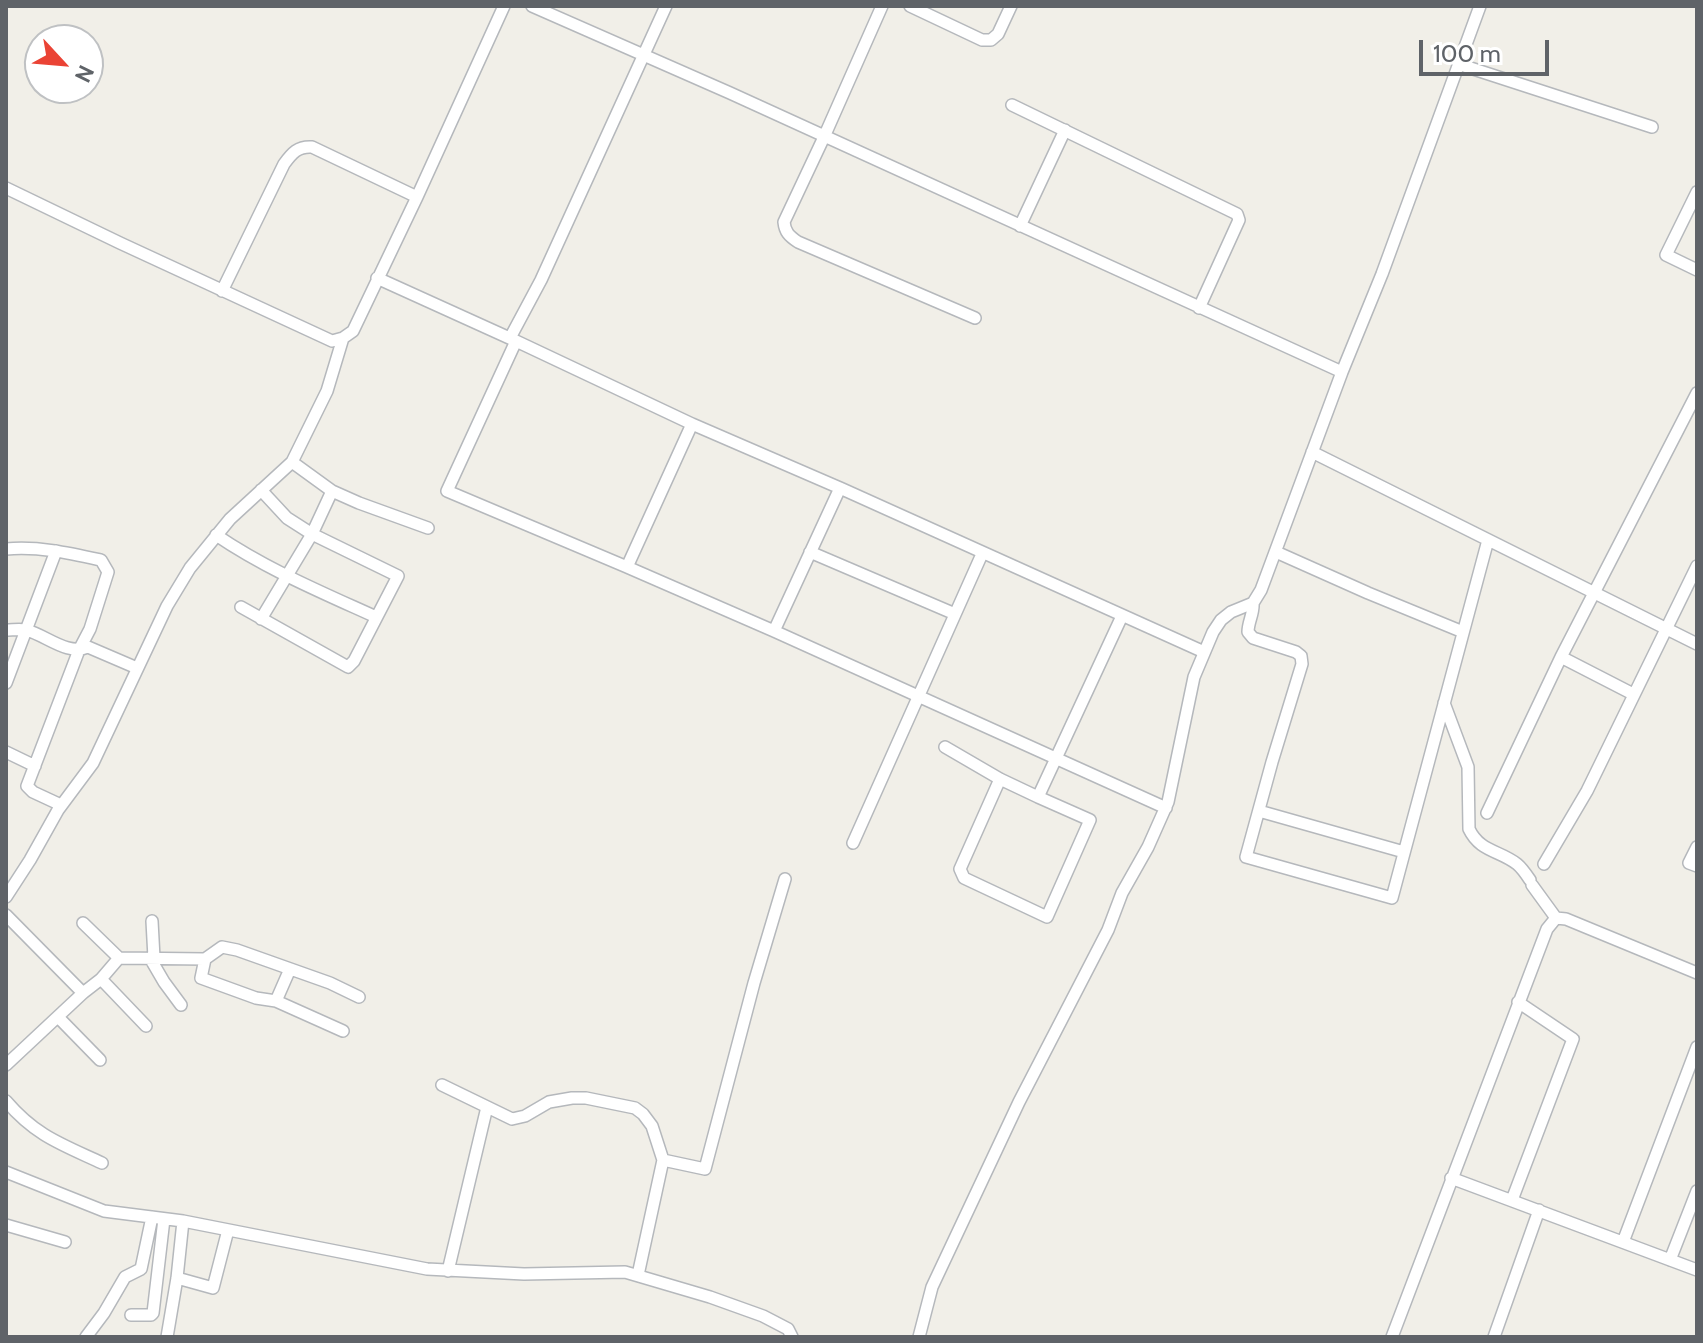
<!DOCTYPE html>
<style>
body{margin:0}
#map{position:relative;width:1703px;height:1343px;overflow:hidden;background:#f1efe8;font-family:Cabin,sans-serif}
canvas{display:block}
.frame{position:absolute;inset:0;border:8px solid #5f6368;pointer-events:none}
.north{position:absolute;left:24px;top:24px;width:80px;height:80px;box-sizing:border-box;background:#fff;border:2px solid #bfc1c3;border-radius:50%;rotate:116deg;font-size:22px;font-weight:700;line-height:32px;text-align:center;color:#5f6368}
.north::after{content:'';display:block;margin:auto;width:28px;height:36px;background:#ea4335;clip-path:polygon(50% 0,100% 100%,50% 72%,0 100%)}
.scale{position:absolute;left:1419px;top:40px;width:130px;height:36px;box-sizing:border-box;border:4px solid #5f6368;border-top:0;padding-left:10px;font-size:24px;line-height:28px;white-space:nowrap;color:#5f6368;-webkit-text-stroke:6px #fff;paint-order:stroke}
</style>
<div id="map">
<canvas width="1703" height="1343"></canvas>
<div class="frame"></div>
<div class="north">N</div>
<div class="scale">100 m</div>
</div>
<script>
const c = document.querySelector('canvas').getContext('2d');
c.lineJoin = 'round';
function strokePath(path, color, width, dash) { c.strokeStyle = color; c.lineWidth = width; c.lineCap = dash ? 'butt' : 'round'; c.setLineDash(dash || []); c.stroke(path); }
const minor = new Path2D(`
 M532,6l198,87 612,279
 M882,6l-58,131 -40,85c1,10 5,14 14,20l177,76
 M910,6l72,34h9l7,-6 13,-28
 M1458,64l194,63
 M1012,105l225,109 2,6 -40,88
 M6,188l114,55 212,98 11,-3 10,-7 64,-134 87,-191
 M1697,192l-31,63 31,15
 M1020,226l45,-96
 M377,278l139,63 -69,150 180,76
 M222,291l62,-127c8,-11 14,-18 28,-17l105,50
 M510,338l31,-58 125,-274
 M516,341l176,83 -65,143 147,64 392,177
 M692,424l148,64 -66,143
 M1312,452l385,192
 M292,462l40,29 27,12 69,25
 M840,488l364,164
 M216,535c50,34 105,57 160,82
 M6,549c32,-3 63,4 95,11l7,12 -18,57 -11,21 -52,136 6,6 28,13
 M810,552l145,62
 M1276,552l92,41 95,39
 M1253,603c1,10 -5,19 -5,29l5,6 43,14 5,4 1,8 -30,98 -26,95 146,41 96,-358
 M241,607l107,60 6,-6 44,-85 -86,-42 -25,-16 -26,-28
 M261,619l51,-85 20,-43
 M6,630c6,0 14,-1 20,0 20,5 41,26 62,17l49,21
 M1561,657l72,37
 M6,683l50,-132
 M1444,703l24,64 1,62c11,23 30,21 48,35 5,4 9,10 13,16
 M945,747l55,32 38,18
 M6,752l29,14
 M1000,779l-40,90 4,9 83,39 43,-97 -52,-23 84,-181
 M1259,811l145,41
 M1487,813l74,-156 136,-264
 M853,843l129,-289
 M1697,847l-8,16 8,3
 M1544,864l43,-73 110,-225
 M1532,885l24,33
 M6,897l24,-37 28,-50 35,-47 74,-157 23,-38 40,-49 62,-57 35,-71 16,-53
 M6,915l77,78
 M152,921l2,37
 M83,923l36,35
 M150,958l14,24 17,23
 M205,959l-4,19 55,20 20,3 67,30
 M101,979l45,47
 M276,1001l14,-32
 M58,1017l42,43
 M6,1065l77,-72 18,-14 18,-21 86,1 17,-12 15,3 93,33 29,14
 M442,1085l70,34 13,-3 24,-14 23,-4h14l49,10 8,6 9,12 11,34
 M6,1101c30,35 55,43 96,62
 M6,1172l98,39 79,10 244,48 97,5 101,-2 85,25 53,19 25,13 4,8
 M1451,1178l246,92
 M1512,1200l61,-161 -55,-37
 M6,1225l59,17
 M1623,1242l74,-195
 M1670,1260l27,-69
 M448,1271l39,-164
 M638,1275l25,-115 42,9 49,-186 31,-104
 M177,1278l36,10 15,-58
 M131,1315h20l2,-2 11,-94
 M86,1337l18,-24 21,-36 16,-8 11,-52
 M167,1337l10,-59 6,-57
 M919,1337l13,-50 87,-185 89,-172 14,-37 26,-46 20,-45 26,-125 19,-45 8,-12 10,-8 22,-9 8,-13 81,-218 40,-98 98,-268
 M1392,1337l155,-408 9,-11 10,1 131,54
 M1494,1337l45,-127`);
strokePath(minor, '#b5b8bc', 14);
strokePath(minor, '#fff', 11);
</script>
